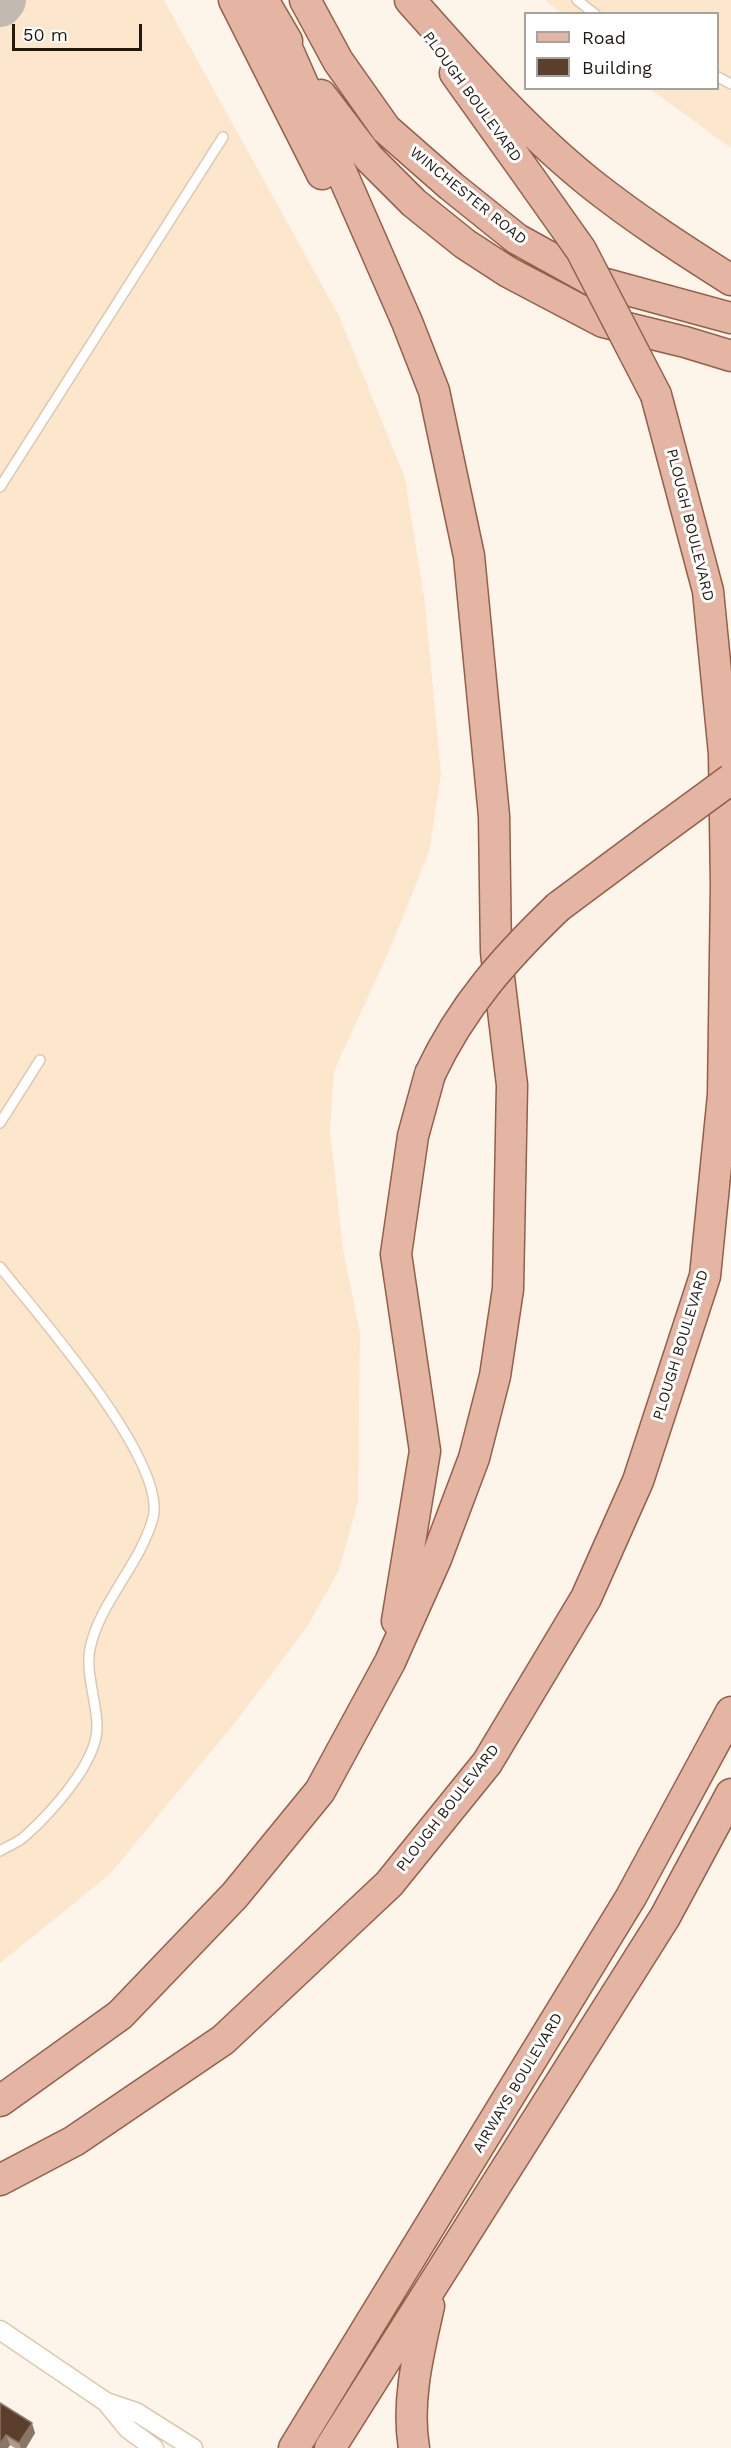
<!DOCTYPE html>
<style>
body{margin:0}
#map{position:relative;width:731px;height:2448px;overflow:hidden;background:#fdf5ea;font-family:"Work Sans",sans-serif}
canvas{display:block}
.legend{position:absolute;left:524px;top:12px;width:195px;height:78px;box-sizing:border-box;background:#fff;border:2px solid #a6a39f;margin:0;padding:8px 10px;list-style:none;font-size:18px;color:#211a10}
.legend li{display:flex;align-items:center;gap:12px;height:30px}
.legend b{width:30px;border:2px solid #a6a39f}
.scale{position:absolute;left:12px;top:24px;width:130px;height:27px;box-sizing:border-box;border:3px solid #211a10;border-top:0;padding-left:8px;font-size:18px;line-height:21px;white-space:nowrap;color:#211a10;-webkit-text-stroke:4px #fff;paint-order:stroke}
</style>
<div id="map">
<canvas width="731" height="2448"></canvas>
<ul class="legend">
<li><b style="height:8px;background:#e5b5a4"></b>Road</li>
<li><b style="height:16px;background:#5c3e2c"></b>Building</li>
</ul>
<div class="scale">50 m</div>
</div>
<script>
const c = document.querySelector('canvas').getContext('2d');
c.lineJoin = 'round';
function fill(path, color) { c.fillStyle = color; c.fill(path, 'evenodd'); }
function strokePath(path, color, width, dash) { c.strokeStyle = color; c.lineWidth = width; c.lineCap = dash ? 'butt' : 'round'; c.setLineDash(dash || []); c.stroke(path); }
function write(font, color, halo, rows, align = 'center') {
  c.font = font + ' "Work Sans",sans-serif'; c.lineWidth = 6; c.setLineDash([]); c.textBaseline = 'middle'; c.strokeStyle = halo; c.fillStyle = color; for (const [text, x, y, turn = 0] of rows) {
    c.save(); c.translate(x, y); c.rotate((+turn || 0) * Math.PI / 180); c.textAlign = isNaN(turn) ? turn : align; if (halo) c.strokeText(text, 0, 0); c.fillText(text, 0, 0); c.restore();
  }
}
const built = new Path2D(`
 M0,0h164l175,316 66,162 20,125 16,171 -12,78 -39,97 -56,122 -4,60 13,118 17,84 -2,169 -19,68 -32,57 -73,97 -125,151 -109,88z
 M545,0h186v148l-81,-59 68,-1v-74l-157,-1z`);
const taxiway = new Path2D(`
 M0,4l3,-4`);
const lane = new Path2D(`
 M577,0l18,14
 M718,77l13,7
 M0,487l223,-350
 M0,1123l40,-63
 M0,1267c37,47 168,194 153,251 -13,47 -55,87 -63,131 -5,22 7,54 7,77 1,36 -47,88 -73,111 -7,6 -16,9 -24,14`);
const street = new Path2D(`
 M0,2330l106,72 22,27 26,19
 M106,2402l30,10 57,36`);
const primary = new Path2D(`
 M234,0l88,174
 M263,0l24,41
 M305,0l33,61 48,68 65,57 66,53 74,41 140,38
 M410,0c56,63 112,128 179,182 45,36 93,67 142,98
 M455,73l75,105
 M321,95l48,63 45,45 51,41 43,28 95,50 82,20 46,14
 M558,907l94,-70
 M397,1621l28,-170 -29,-197 17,-118 17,-62
 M0,2101l120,-86 115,-120 85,-104 70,-129 46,-103 38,-101 21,-82 13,-87 4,-204 -16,-133 -2,-136 -25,-260 -35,-165 -27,-69 -130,-297
 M0,2180l74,-39 149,-101 166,-156 98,-121 99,-165 52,-117 67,-205 18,-181 3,-209 -2,-132 -16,-163 -52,-196
 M294,2448l337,-551 100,-185
 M330,2448l335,-531 66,-123
 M414,2448c-8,-47 5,-97 15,-142`);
const primaryBridge = new Path2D(`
 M530,178l51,72 75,145
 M652,837l79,-58
 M430,1074c32,-68 75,-116 128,-167`);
const wall = new Path2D(`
 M0,2403l35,30 -9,15h-11l-5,-3 -2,3h-8z`);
const shadedWall = new Path2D(`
 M32,2423l3,10 -9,15h-5l-2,-5z
 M6,2435l4,10 -2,3h-8v-4z`);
const building = new Path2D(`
 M0,2403l32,20 -13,20 -13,-8 -6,9z`);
const streetNames = [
 ["PLOUGH BOULEVARD",472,97,54],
 ["WINCHESTER ROAD",468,196,39],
 ["PLOUGH BOULEVARD",690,525,76],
 ["PLOUGH BOULEVARD",681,1345,-73],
 ["PLOUGH BOULEVARD",448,1808,-52],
 ["AIRWAYS BOULEVARD",518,2083,-59]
];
fill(built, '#fce7cd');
strokePath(taxiway, '#c2bab0', 46);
strokePath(lane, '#ddc8ae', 12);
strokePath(street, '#ddc8ae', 21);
strokePath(primary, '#955e49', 33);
strokePath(lane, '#fff', 9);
strokePath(street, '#fff', 18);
strokePath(primary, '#e5b5a4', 30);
strokePath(primaryBridge, '#955e49', 33, []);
strokePath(primaryBridge, '#e5b5a4', 30);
fill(wall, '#ac9a8b');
fill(shadedWall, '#8c7565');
fill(building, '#5c3e2c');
strokePath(building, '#8c7565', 1.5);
write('15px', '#211a10', '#fff', streetNames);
</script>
